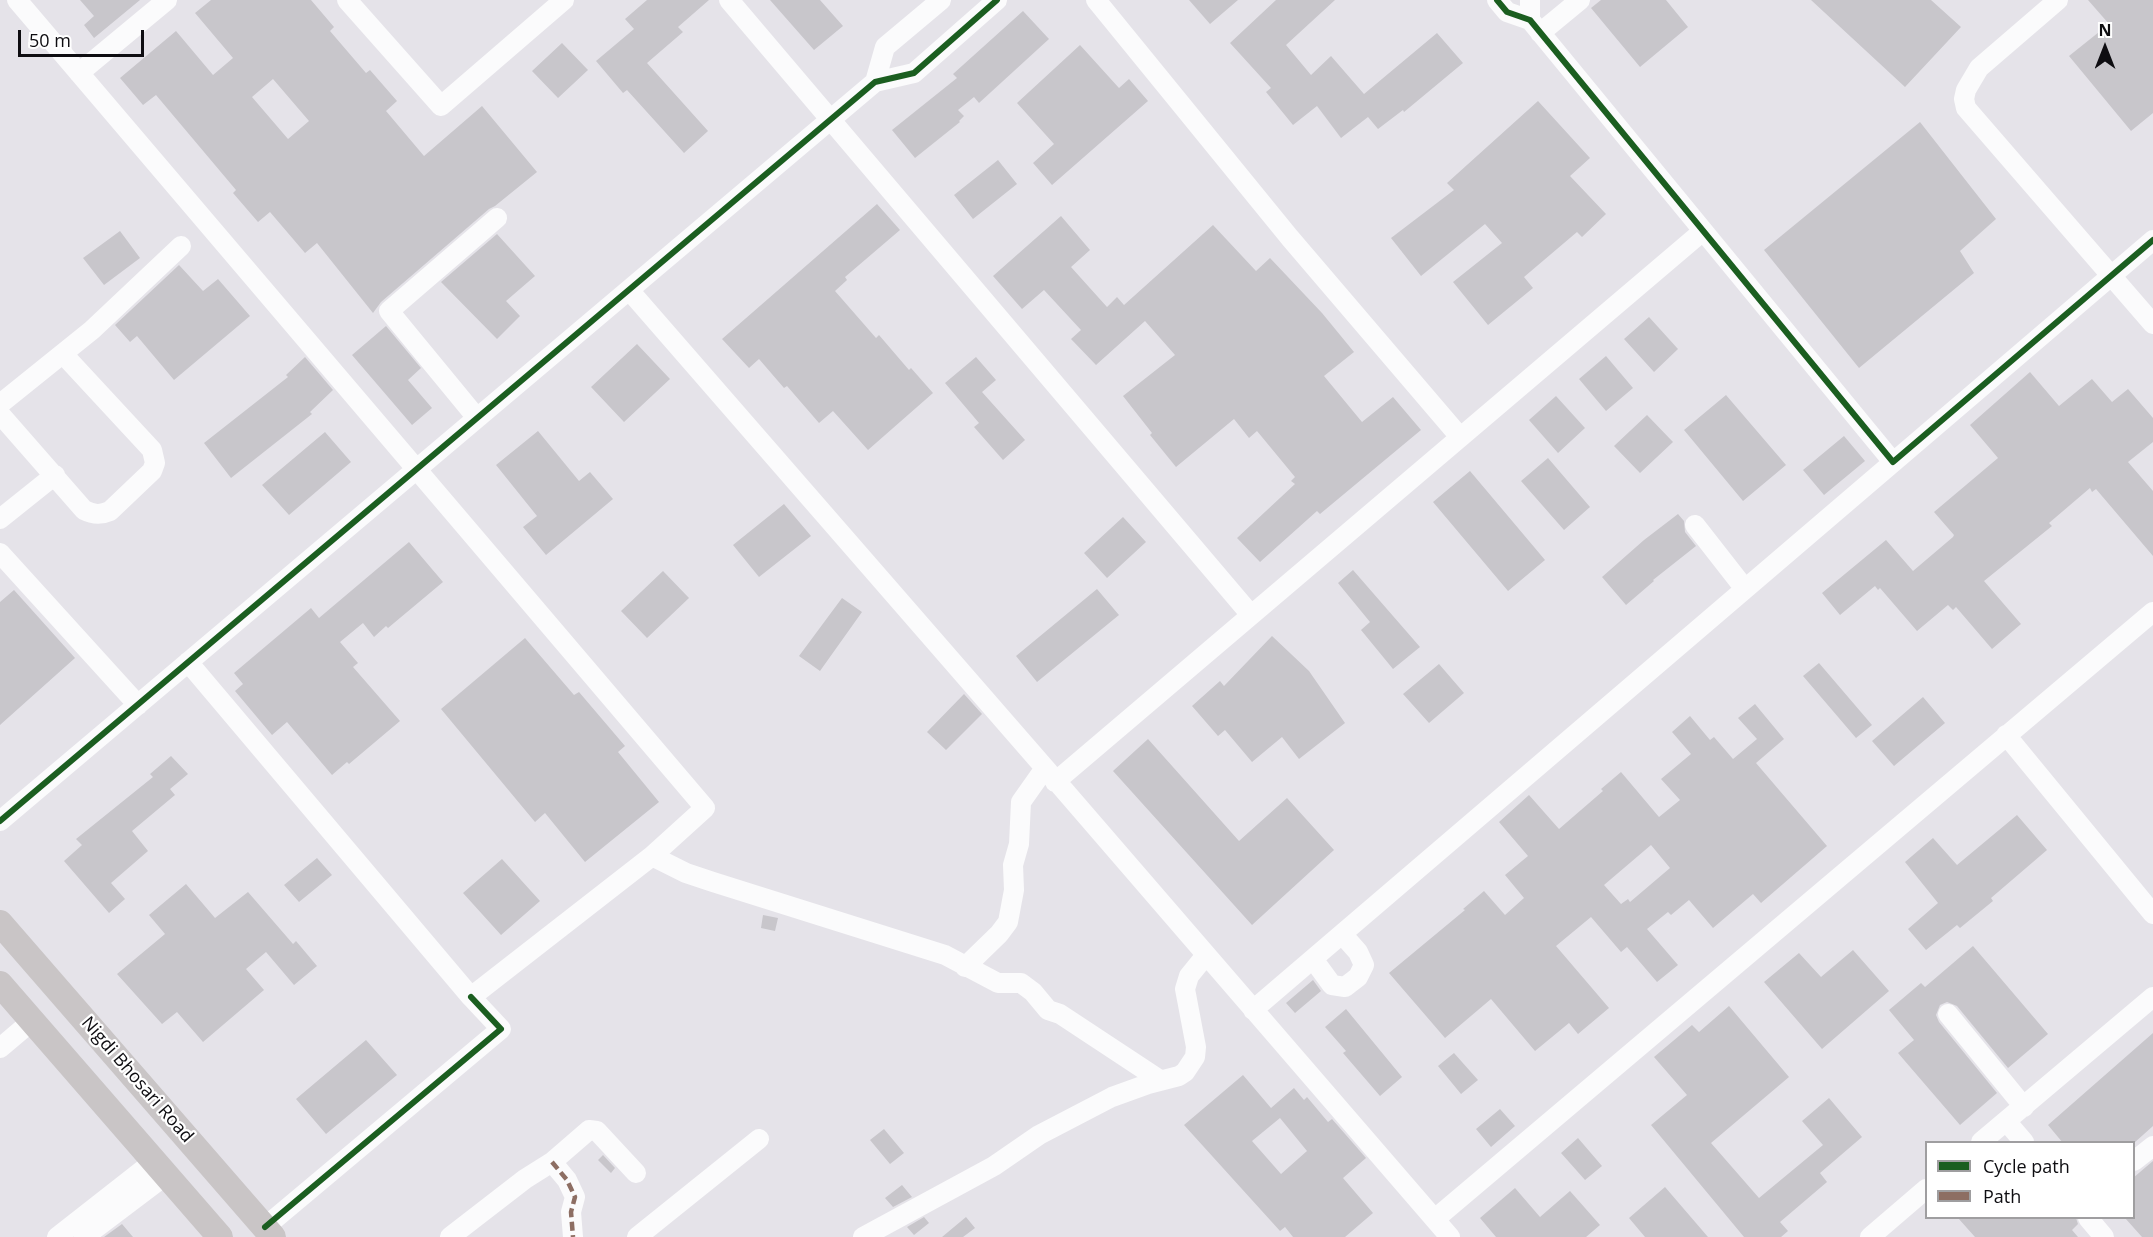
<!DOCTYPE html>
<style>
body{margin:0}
#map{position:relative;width:2153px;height:1237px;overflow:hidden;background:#e5e3e9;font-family:"Open Sans",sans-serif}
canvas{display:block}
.legend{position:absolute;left:1925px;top:1141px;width:210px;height:78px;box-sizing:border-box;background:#fff;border:2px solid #9f9ea0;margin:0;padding:8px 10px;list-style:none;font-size:18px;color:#0e0d11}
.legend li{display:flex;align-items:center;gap:12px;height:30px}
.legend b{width:30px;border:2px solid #9f9ea0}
.north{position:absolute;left:2075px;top:18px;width:60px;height:60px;-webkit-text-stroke:4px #fff;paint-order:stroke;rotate:0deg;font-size:16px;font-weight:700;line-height:24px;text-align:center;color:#0e0d11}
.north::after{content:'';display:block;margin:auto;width:21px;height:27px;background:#0e0d11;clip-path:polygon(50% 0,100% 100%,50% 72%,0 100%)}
.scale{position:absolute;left:18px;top:30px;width:126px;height:27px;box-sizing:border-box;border:3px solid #0e0d11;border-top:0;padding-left:8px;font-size:18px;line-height:21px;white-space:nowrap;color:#0e0d11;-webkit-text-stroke:4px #fff;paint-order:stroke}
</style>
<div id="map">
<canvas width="2153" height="1237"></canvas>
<ul class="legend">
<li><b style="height:8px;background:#1b5e20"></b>Cycle path</li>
<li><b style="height:8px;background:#8d6e63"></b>Path</li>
</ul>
<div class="north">N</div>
<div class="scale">50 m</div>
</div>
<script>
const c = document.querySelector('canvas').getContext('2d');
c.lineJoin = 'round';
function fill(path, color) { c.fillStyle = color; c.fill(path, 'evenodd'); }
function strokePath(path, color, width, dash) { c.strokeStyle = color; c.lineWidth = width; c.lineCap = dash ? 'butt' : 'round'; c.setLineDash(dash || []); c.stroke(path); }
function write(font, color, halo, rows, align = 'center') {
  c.font = font + ' "Open Sans",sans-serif'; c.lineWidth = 4.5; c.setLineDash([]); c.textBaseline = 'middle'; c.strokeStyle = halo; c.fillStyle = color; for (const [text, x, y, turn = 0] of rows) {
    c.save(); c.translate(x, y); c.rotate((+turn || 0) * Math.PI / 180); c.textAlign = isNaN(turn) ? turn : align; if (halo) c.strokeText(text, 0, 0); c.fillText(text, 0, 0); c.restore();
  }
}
const building = new Path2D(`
 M80,0h60l-46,38 -10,-13 10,-9z
 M211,0h100l23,27 -4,4 36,42 4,-3 27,31 -11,10 38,45 58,-50 55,66 -42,34 -6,3 -108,93 -8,11 -56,-70 -12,10 -35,-41 -12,10 -25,-29 3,-3 -80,-95 -13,10 -23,-27 56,-47 37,44 20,-17 -38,-45zM273,79l36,42 -21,18 -36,-42z
 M647,0h62l-31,27 5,5 -36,31 61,68 -24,22 -57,-63 -4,3 -27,-32 38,-32 -9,-10z
 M770,0h50l23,26 -29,24z
 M1189,0h49l-28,24z
 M1276,0h59l-49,45 25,30 20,-19 33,38 73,-61 26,30 -59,49 -1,-2 -25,19 -10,-12 -27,21 -24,-32 -24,19 -27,-33 5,-4 -41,-45z
 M1601,0h65l22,27 -48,40 -49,-59z
 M1811,0h120l30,27 -56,60z
 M2088,0h65v113l-22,18 -62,-75 40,-32z
 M1023,11l26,28 -70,64 -5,-6 -16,13 6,6 -5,5 1,1 -45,36 -23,-28 65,-52 -4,-4z
 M562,43l26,27 -30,28 -26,-27z
 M1080,45l39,43 10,-9 19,22 -96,84 -19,-22 21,-19 -37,-41z
 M1538,101l52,57 -20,18 36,38 -24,23 -5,-5 -53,45 9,11 -45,37 -35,-43 49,-39 -17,-19 -64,52 -30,-38 63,-48 -7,-7z
 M1920,122l76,97 -36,32 14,22 -115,95 -95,-118z
 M998,160l19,24 -44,35 -19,-24z
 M877,204l23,26 -55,47 2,3 -12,11 41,47 3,-3 30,35 2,-2 22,25 -65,57 -35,-39 -14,12 -32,-37 -3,2 -25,-29 -10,9 -27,-29z
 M1061,216l29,34 -19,17 36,40 10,-10 7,8 89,-80 43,46 14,-13 52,55 32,39 -30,24 38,46 31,-25 28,33 -101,84 -3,-3 -57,51 -23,-24 58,-54 -4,-3 4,-4 -38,-46 -8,7 -15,-19 -58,48 -26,-32 2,-2 -29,-37 52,-41 -30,-34 -49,44 -25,-26 10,-9 -37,-40 -22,19 -29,-33z
 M120,231l20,27 -36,27 -21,-27z
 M497,234l38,42 -29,25 14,15 -23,23 -56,-57z
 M179,265l24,26 15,-12 32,37 -76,64 -37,-44 -7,6 -15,-17z
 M1649,317l29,32 -24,23 -30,-33z
 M386,326l35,42 -13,12 24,28 -20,17 -60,-70z
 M637,344l33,35 -46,43 -33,-35z
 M1606,356l27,32 -27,23 -27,-32z
 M305,357l28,33 -23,22 2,2 -81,64 -27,-35 84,-66 -2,-2z
 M976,357l20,23 -14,12 43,48 -22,20 -29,-33 5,-4 -34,-40z
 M2030,372l29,34 33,-27 20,23 16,-13 25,29v24l-25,20 25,29v65l-57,-67 -4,3 -2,-4 -41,35 3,3 -68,55 37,43 -29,25 -36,-42 -3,3 -5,-5 -31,26 -37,-43 -2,2 -3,-4 -35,29 -18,-22 64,-53 27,31 40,-34 1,-2 -20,-23 64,-54 -28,-33z
 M1726,395l60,70 -43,36 -59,-71z
 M1556,396l29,32 -27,25 -29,-33z
 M1647,415l26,27 -33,31 -26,-27z
 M538,431l41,50 11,-9 23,27 -67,56 -23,-28 14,-11 -41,-51z
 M325,432l26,30 -62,53 -27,-30z
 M1844,436l21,25 -41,34 -21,-25z
 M1548,458l42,49 -26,23 -43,-49z
 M1470,471l75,89 -37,31 -75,-89z
 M784,504l27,32 -52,41 -26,-32z
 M1678,514l6,7 1,11 11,14 -43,34 1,1 -28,24 -24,-28 42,-37z
 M1123,517l23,25 -39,36 -23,-25z
 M409,542l34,40 -55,46 -2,-2 -12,11 -11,-14 -23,19 18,21 -5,4 47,54 -51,43 -2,-2 -15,13 -45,-53 -15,13 -37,-44 8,-7 -9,-11 77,-65 8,10z
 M1353,570l67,77 -27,22 -32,-39 9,-8 -32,-39z
 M663,571l26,27 -42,40 -26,-27z
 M1097,589l22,26 -82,67 -21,-26z
 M14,590l61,68 -75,67v-123z
 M842,598l20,14 -42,59 -21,-15z
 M1272,636l37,35 36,52 -46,36 -17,-22 -30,25 -27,-32 -7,6 -26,-30 28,-25 4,5z
 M525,638l49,57 5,-3 46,54 -7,6 41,50 -74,60 -40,-49 -10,9 -94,-113z
 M1819,663l53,62 -16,13 -53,-62z
 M1439,664l25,29 -35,30 -26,-29z
 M964,694l18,20 -36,36 -19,-18z
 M1923,697l22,26 -51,43 -22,-25z
 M1755,704l29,35 -28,24 71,83 -66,57 -8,-9 -40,34 -24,-28 -18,15 -3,-3 -21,17 31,36 -21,17 -30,-35 -6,5 -30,-35 -35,29 53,62 -31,26 -9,-11 -34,28 -44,-52 -46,39 -56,-65 76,-63 -2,-1 21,-18 21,24 19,-17 -19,-23 23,-19 -29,-34 30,-27 30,34 44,-38 -2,-2 20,-17 38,45 21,-17 -19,-21 30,-25 -19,-22 18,-16 20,24 4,-3 19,22 24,-20 -19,-21zM1651,845l19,23 -40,34 -2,-3 -7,5 -17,-19z
 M1148,739l91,102 48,-43 47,52 -82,75 -139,-154z
 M171,756l17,18 -18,15 5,6 -43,36 16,20 -37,32 14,16 -16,14 -45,-52 18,-16 -6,-6 77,-62 -3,-3z
 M2017,815l30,35 -56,48 2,3 -33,27 -3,-3 -31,25 -18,-21 30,-26 -33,-41 28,-24 24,27z
 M317,858l15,17 -33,27 -15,-17z
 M502,859l38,42 -39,34 -38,-42z
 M186,884l29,34 33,-26 45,52 3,-3 21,25 -23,19 -28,-33 -20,17 18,21 -61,52 -26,-30 -15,12 -45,-50 48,-40 -16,-19z
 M763,915l15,3 -3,13 -14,-3z
 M1973,946l75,88 -40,34 -51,-62 -10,-4 -7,3 -4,10 3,7 58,71 -37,32 -62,-72 16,-13 -25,-30 32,-27 4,4z
 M1853,950l36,41 -67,58 -58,-67 35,-29 22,24z
 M1313,980l8,11 -26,22 -9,-10z
 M1729,1006l60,71 -78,66 48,55 64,-53 -21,-24 27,-23 33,39 -42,36 7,9 -47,40 8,9 -7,6h-37l-93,-112 36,-30 -33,-38 38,-32 7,7z
 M1346,1009l56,68 -22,19 -37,-43 3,-2 -21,-24z
 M2153,1033v93l-19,17h-71l-15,-18z
 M366,1040l31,35 -71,59 -30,-35z
 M1454,1053l24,27 -17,14 -23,-28z
 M1243,1075l28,33 23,-20 10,12 3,-3 21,25 4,-3 34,39 -23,20 30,35 -28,24h-52l-8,-10 -5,4 -96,-106zM1280,1118l27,33 -26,23 -29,-33z
 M1500,1109l15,17 -24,21 -15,-18z
 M884,1129l20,24 -14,11 -20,-24z
 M1578,1138l24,28 -17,14 -24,-27z
 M603,1155l12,13 -4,5 -13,-13z
 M2153,1161v76h-11l-17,-19h8v-40z
 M902,1185l10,12 -19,10 -8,-9z
 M1665,1187l43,50h-63l-16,-19z
 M1515,1188l25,29 30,-26 30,34 -14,12h-90l-16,-19z
 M924,1217l5,6 -15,12 -7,-8z
 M966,1217l9,11 -12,9h-21z
 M1958,1218h118l2,6 -6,6 6,7h-103z
 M122,1224l11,13h-29z`);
const minor = new Path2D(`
 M17,0l688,808 -53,48 -181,141
 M347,0l94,106 123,-106
 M729,0l522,615
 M1096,0l194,238 170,199
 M1497,0l10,12 23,8 363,442
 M2058,0l-79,68 -13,22 -2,9 2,9 187,216
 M1530,20v-20
 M1540,33l40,-33
 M79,73l88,-73
 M875,82l10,-35 56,-47
 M629,290l416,478 405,469
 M0,404l92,-74 89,-84
 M0,414l84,96c10,5 17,5 26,1l42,-40 3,-8 -3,-13 -89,-96
 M477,418l-88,-107 108,-93
 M0,519l55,-44
 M1695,525l50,64
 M0,553l138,152
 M188,662l283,335 30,32 -236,198
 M2006,735l147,179
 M1055,782l648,-551
 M0,821l875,-739 39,-9 83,-73
 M652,856l34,17 27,9 232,73 53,28h23l12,9 15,18 12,4 100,66
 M1313,959l19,26 13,2 13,-10 6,-12 -6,-13 -16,-18
 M965,967l34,-33 9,-12 6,-32 -1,-25 6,-21 2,-42 24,-34
 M1253,1010l900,-770
 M1948,1014l76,93
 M0,1048l32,-27
 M2006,1121l18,21
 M1981,1142l172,-145
 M2134,1161l19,-15
 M552,1162l15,18 8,17 -4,15 2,25
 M2088,1218l16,19
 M1435,1219l718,-607
 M57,1237l97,-76
 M84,1237l82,-62
 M450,1237l75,-58 27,-17 37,-32 8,1 39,42
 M637,1237l122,-98
 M863,1237l131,-71 45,-31 73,-38 36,-13 31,-8 6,-4 10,-15 1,-10 -11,-58 4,-13 17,-21
 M1870,1237l56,-48`);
const major = new Path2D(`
 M0,923l273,314
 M0,984l220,253`);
const quiet = new Path2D(`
 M552,1162l15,18 8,17 -4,15 2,25`);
const cycleway = new Path2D(`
 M1497,0l10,12 23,8 363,442 260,-222
 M0,821l875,-739 39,-9 83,-73
 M265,1227l236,-198 -30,-32`);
const streetNames = [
 ["Nigdi Bhosari Road",137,1080,49]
];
fill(building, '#c8c6cb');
strokePath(minor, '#fbfbfc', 20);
strokePath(major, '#c9c5c6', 26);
strokePath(quiet, '#8d6e63', 4.5, [9, 4.5]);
strokePath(cycleway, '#1b5e20', 6);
write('18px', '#0e0d11', '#fff', streetNames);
</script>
